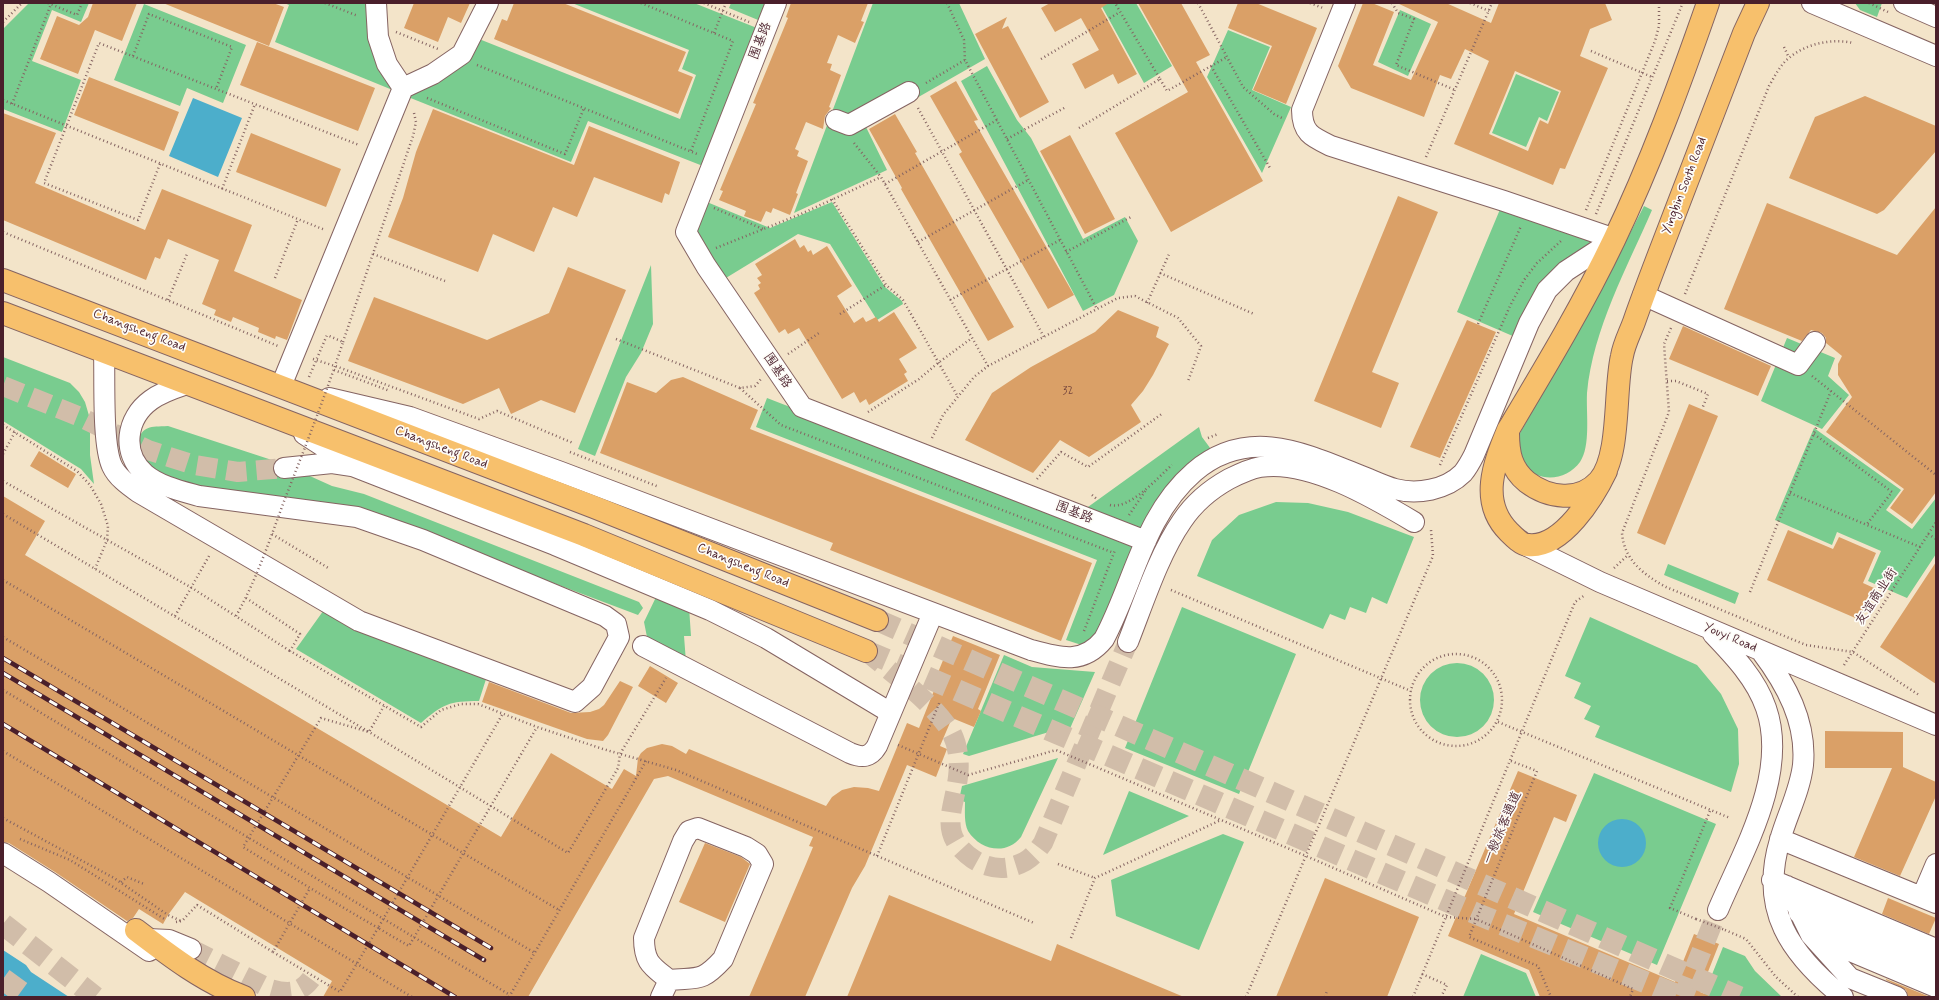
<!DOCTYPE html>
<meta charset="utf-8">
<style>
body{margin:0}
#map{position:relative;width:1939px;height:1000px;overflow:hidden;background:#f3e4c9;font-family:Mynerve,sans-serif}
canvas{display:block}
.frame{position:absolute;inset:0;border:4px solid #4a1f2b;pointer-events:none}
</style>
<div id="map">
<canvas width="1939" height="1000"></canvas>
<div class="frame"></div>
</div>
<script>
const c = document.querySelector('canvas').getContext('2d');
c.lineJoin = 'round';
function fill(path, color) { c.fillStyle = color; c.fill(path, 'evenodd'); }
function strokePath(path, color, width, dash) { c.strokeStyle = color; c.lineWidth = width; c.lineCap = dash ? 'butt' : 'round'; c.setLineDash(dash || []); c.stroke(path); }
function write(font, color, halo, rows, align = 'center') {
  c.font = font + ' Mynerve,"LXGW WenKai TC",sans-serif'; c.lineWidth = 3.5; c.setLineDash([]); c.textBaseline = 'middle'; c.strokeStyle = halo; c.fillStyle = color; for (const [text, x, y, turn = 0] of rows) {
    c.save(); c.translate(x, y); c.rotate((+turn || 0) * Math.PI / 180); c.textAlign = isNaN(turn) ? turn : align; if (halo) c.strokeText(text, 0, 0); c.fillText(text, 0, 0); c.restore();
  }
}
const green = new Path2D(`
 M29,3h60l-8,19 -29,-12 -20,51 49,19 -19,52 -59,-23v-80z
 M284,3h88l23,88 -120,-49 14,-37z
 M572,3h122l68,27 -54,138 -120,-47 -17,41 -168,-67 71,-58 206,82 16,-44 -14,-6 7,-19z
 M731,3h40l-8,19 -34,-14z
 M873,3h86l26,56 -119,68 21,43 -93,43z
 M1100,3h36l36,63 -28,17z
 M1855,3h27l-5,14 -17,-7z
 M144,4l102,41 -23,58 -36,-15 -7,18 -66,-26z
 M1400,10l31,14 -23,52 -30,-14z
 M1228,30l42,17 -18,43 39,17 -29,66 -55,-96z
 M987,66l30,54 14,18 52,101 42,-22 13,24 -24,54 -31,16 -122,-230z
 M1516,74l43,18 -12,29 -8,-4 -13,30 -34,-14z
 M702,200l68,28 62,-26 53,85 17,14 1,3 -26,16 -47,-76 -32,-10 -77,47 -32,-49z
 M1644,206l8,4c-25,58 -59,119 -65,183 -1,20 4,53 -7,69 -13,18 -41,22 -55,3 -7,-10 -7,-20 -5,-32l92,-165z
 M1501,207l99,33 -16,7 -26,21 -43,69 -58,-25z
 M651,265l2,59 -12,29 -15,24 -31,79 -17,-7z
 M1787,338l48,20 -7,18 21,19 -27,34 -61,-28z
 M3,357l67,26 9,9 6,10 5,17v36l4,29 -13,-15 -78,-48z
 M767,398l373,145 -49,105 -25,-8 31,-80 -341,-133z
 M168,426l113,37 51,23 32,8 275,108 4,6 -5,7 -225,-85 -190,-35 -74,-22 -13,-30c8,-18 13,-16 32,-17z
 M1199,427l3,10 14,19 -71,82 -64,-26z
 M1814,428l87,62 -15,20 26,19 24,-31v56l-29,44 -39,-17 13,-30 -44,-19 -5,13 -57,-25z
 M1276,502l32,1 40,9 66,25 -27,67 -15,-7 -6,16 -16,-6 -5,13 -15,-6 -7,15 -126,-53 15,-36 27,-25z
 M1668,564l71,29 -4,11 -71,-29z
 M657,595l32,12 2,29h-7l2,26 -38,-20 -4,-20z
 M326,607l161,69 -8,25c-30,0 -36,3 -58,22l-125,-74z
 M1182,607l114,47 -57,140 -114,-46z
 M1590,617l107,48 24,29 17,35 1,35 -8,28 -136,-55 5,-11 -16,-7 7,-13 -17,-8 7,-15 -16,-7z
 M1004,655l28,12 63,5 -27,61 -9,-4 -90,27 -6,-2z
 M1420 700a37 37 0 1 1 74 0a37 37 0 1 1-74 0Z
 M1058,758l-37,79c-15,19 -41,13 -53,-6 -4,-8 -3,-20 -3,-29l-6,-2 3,-14z
 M1594,773l122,51 -59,141 -124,-53z
 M1129,791l60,25 -86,39z
 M1223,834l21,8 -45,108 -83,-34 -5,-36z
 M1723,947l22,9 10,15 27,26h-79z
 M1481,954l45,19 10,24h-73z`);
const water = new Path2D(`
 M193,98l49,20 -24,59 -49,-21z
 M1598 843a24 24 0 1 1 48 0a24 24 0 1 1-48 0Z
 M3,950l23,15 5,7 38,25h-66z`);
const building = new Path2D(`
 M93,3h44l-15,38 -27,-11 -17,44 -38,-15 17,-43 22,9 9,-8z
 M163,3h110l11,4 -15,39z
 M414,3h56l-9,20 -13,-6 -10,25 -34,-14z
 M514,3h49l123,49 -8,19 15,6 -15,37 -184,-75 8,-20 5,2z
 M791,3h77l-7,18 3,1 -9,21 -17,-8 -11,28 5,1 -2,6 11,5 -12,32 2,1 -6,8 -2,13 -17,-7 -11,27 4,2 -2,5 11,5 -12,32 2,1 -8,21 -17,-7 -2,5 -5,-2 -5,11 -17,-6 2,-5 -27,-11 4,-9 -3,-1 36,-86 -3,-1 35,-85 -2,-1z
 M1050,3h59l-8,5 36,66 -19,10 -5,-10 -28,15 -13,-25 27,-14 -18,-32 -26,14 -14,-24z
 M1138,3h43l29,52 -14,7 67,119 -92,51 -56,-99 73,-41z
 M1238,3h18l61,25 -31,76 -33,-14 19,-44 -44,-18z
 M1363,3h9l22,9 -21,53 38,15 27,-58 -41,-19h49l45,20 8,-20h106l7,17 -22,9 -10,27 28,12 -43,101 -5,-1 -7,17 -99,-41 35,-83 -24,-12 -14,30 -11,-4 -16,42 -73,-29 -13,-22zM1515,71l46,20 -13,33 -8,-4 -12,31 -39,-17z
 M1007,17l-5,12 6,-3 41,76 -29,16 -45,-84z
 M257,42l118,46 -17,43 -118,-46z
 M89,77l90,35 -15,39 -90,-36z
 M956,81l22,39 -4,1 100,174 -26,14 -89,-155 3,-2 -32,-56z
 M1865,96l71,30v25l-52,59 -7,4 -88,-36 26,-61z
 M433,109l141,56 15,-39 91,36 -11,33 -4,-2 -3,10 -68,-26 -17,40 -24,-10 -19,45 -41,-18 -15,38 -90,-35 15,-39 13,-46z
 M3,113l53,20 -21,50 110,47 17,-41 90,36 -18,46 68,29 -15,40 -11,-4 -1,3 -17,-7 1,-4 -26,-11 -2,5 -17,-7 2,-5 -14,-6 17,-44 -51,-21 -8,20 -5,-2 -9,23 -143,-60z
 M895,114l22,38 -2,1 99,174 -26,14 -87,-152 1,-1 -33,-59z
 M251,133l90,36 -15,38 -90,-35z
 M1070,135l45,84 -30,15 -45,-83z
 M1398,196l40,16 -66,160 27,11 -18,45 -67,-27z
 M1767,203l130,52 39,-48v285l-24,32 -22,-16 14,-19 -78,-57 26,-35 -14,-22v-11l4,-8 -16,-13v-5l-4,-5 -11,-3 -9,11 -78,-32z
 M795,239l5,9 4,-3 4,7 3,-2 2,5 14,-9 25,40 -15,10 17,27 9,-6 3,5 10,-5 3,5 15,-10 23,36 -18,11 8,13 -3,2 4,7 -39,24 -3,-6 -6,4 -6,-11 -12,7 -43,-71 -11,6 -3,-5 -6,4 -25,-40 6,-4 -2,-4 3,-2 -4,-5 5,-3 -7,-11z
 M568,267l58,23 -51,123 -34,-13 -30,14 -12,-26 -36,16 -115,-43 26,-64 113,43 62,-27z
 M1118,310l41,17 -3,10 13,7 -16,31 -10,16 -12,14 10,17 -52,35 -29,-17 -27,33 -68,-33 27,-47 39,-26 64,-35z
 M1467,320l29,12 -56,126 -30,-11z
 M1683,326l88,40 -13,30 -89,-37z
 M683,377l75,33 -8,19 342,134 -31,78 -231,-91 3,-7 -233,-90 27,-71 29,11 15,-13z
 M1689,404l29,12 -53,129 -28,-12z
 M39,451l37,23 -8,14 -38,-22z
 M3,496l42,25 -20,34 476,282 50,-84 61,36 12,-20 12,7 2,-18 3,-5 6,-5 15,-4 10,2 14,8 3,-5 137,57 6,-9 10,-7 12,-3 14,1 11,3 28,-68 12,5 16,-40 -3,-1 21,-51 47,19 -22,54 3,2 -7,16 -22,-9 -12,28 7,3 -11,28 -29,-12 -42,101 -13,22 -47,109h-56l57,-133 7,-17 -4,-1 4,-9 -145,-61 -14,3 -126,218h-205l9,-16 -147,-89 -17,23 -5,9 -24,-15 -6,9 -6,3 -72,-49 -46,-29 -6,-1z
 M1788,530l45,19 6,-12 37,16 -13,30 11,5 -14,32 -93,-40z
 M1936,562v122l-56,-37z
 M650,666l28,17 -12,20 -28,-17z
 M620,681l13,6 -25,48 -5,6 -16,-2 -105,-37 7,-20 82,31 19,-1 9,-3 5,-4z
 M1825,731l78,1v35l33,15v14l-36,80 -46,-19 38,-89h-67z
 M1518,771l59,24 -11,27 -12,-5 -40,97 161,68 19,-48 25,10 -19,48 12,5h-172l-11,-27 -81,-34z
 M705,843l36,14 9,7 -25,58 -46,-20z
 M1325,878l94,39 -32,80h-111z
 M889,895l162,66 6,-17 127,53h-337z
 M1888,898l48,20 -7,16 -47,-20z
 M1886,979l44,18h-22l-2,-7 -20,-10z`);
const minorTunnel = new Path2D(`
 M3,386l75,30 70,34 46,15 44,7 46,-4
 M866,651c27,23 64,49 84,79 8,13 10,32 8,47 -4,33 -21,57 15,82 10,7 25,11 37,8 17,-4 23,-10 33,-24l85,-201
 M191,949l79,40c17,5 30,5 41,-10
 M1683,997l35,-87`);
const majorTunnel = new Path2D(`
 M877,620l862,377
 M866,651l611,263 205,83`);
const highwayTunnel = new Path2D(`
 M3,924l92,73
 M3,979l25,18`);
const path = new Path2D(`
 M48,3l29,12 5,-12
 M325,3l33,13
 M641,3l92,38 -42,110
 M704,3l45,19
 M947,3l17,37 1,20
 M1198,3l45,84 31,27 10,5
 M1310,3l13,5
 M1392,3l6,10 16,6 -18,46 59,25
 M1470,3l19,8
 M1869,3l19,9
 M3,22l19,-19
 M396,32l42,17
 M714,33l12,-30
 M1784,47l5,11
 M1591,51l61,26
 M133,56l16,-42 83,33 -16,42
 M1041,59l79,-47
 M477,65l220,89
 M1211,66l59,102
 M1160,79l7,12 60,-34
 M926,83l39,-23 132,249
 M427,98l138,56 19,-46
 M3,100l322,130
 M12,104l39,-100
 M918,108l126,229
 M1079,128l81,-49 -45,-76
 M1007,139l59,-32
 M854,143l27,34 107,189
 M1426,157l66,-154
 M160,164l-22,56 -94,-37 55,-140 260,102
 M885,184l112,-64
 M222,189l33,-85
 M832,199l54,86 17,15 55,97
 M714,208l49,21
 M1586,210l69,-169 4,-15v-23
 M1596,214l86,-209
 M3,232l275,114
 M918,242l110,-62
 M716,248l85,-34 80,-37
 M1066,252l65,-35
 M373,254l72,27
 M1160,273l94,41
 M275,278l23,-59
 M1685,294l84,-208c6,-10 11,-21 20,-28 16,-14 43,-20 64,-15
 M168,300l19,-46
 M950,300l110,-60
 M1147,303l23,-51
 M840,314l46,-29
 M1478,324l43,-98
 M1671,328l-7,16 5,68 -47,121c2,27 22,42 44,54l140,58 47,7 66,43
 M616,339l124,49 15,-2 6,-7
 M343,342l70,-206 3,-14 -2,-9
 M788,354l31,-21
 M313,359l25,8 141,52 18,-8 76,32
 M334,370l56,21
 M1812,376l124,99
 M309,377l18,-42
 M1667,381h9l32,13 -6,15
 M740,388l41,37 333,128
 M868,412l51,-33 19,-16 34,-25
 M3,425l74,46 13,14 11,19 7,22 -1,14 -12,29
 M1814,434l78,58 -25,32
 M932,438l11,-23 31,-38 14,-11 130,-68 17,-2 43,22 23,28 -13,35
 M1208,438l10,-4
 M570,452l89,35
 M3,454l12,-22
 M1440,465l70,-159 14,-26 13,-17 25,-23
 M1037,479l24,-27 27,15 75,-54
 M3,481l189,107 98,63
 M1790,493l130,54
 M1092,495l6,5
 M1110,505c20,5 47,-27 62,-40
 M3,514l366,218 199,121 50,-85 2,-14 46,-76
 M1129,515l17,-25
 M272,534l58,35
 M1928,534l8,5
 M1614,568l14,-13
 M1171,590l240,101
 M1750,592l81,-201
 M246,598l54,36 -10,17 131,76 20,-17 20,-6h17l59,23 66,22 73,21 358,153
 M175,616l34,-60
 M1084,631l31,-81
 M1410 700a46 46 0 1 1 92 0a46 46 0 1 1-92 0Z
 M1844,665l92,-143
 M502,715l-124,213 31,18 128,-219
 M1498,722l232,96
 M898,745l70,30 88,-25 250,106 140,61 30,2 157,70 -3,8
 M1511,761l26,10 -68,166 69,29 13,31
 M3,818l111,60 54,37 13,6
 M20,839l50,21 96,60
 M877,856l63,-155
 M1058,864l37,14
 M121,882l6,-5 17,7
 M1696,919l-26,-11 40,-97
 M176,922l6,-1 15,-16 76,47 37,-64 -67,-41 78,-129 48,14 15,-26
 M1725,930l21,9 30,38 22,20
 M1071,938l24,-60 126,-58
 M273,952l67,40 38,-64 -68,-40
 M1422,974l25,11 -6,12
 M509,997l137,-236
 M1246,997l187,-441 -2,-26
 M1325,997l2,-6
 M1413,997l162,-395 10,-7`);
const minor = new Path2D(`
 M376,3l2,34 9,27 16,24
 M776,3l-90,229 20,34 96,141 344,134
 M1345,3l-43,107c0,23 10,27 29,36l173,55 111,38
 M1812,3l124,53
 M1904,3l32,14
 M836,120l13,5 60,-33
 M1643,295l155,70 17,-23
 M104,351c1,28 -2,93 8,115 5,11 16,19 26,26l221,129 216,81 17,-15 27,-50 -3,-13 -11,-8 -182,-76 -66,-23 -158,-21c-18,-5 -40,-10 -54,-22 -24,-21 -19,-56 6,-74 11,-8 24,-12 36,-16
 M281,386l122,-298 30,-14 29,-20 26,-51
 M329,398l81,19 151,55 470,178c29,8 52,15 73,-11 30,-56 40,-124 90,-167 55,-47 112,-18 170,5 10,4 20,9 31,12 22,6 51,1 68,-16 4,-5 8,-12 11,-18l55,-132 18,-33 19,-19 49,-32
 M304,434l51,33 200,78 155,65 56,28 125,75
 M284,468l48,-5 20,3
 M1527,546l73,36 336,143
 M1713,634c21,22 43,45 53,74 23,66 -23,143 -48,202
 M1128,642c15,-38 31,-88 54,-121 12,-18 29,-32 47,-42 10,-5 20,-10 31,-12 48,-8 114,31 154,55
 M643,646l207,107c12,5 20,5 27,-7l56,-133
 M1761,651c25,33 46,71 42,114 -3,26 -16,50 -23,75 -21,70 10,114 63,157
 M698,828l48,19 11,7 6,10 -40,95c-22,24 -25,18 -54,21 -17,-14 -25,-17 -25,-42l39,-97 6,-10z
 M1780,839l156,64
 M3,853l46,29 100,69
 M1772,880l164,69
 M1787,886l24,49 39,43 47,19
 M1922,897l14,-33
 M1799,913l137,57
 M1817,937l119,50
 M148,939l21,1 22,9
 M661,997l8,-17`);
const major = new Path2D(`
 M3,280l591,227 283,113
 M3,313l581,222 282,116
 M136,930c34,26 68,52 108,67`);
const highway = new Path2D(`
 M1508,433c0,20 3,36 19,49 21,16 52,21 72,-1 22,-25 15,-92 23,-125 2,-12 8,-23 12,-34 9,-26 19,-52 29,-78 27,-70 54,-140 81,-211l14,-30
 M1606,471c-12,25 -44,78 -78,74 -6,0 -15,-9 -19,-13 -30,-30 -15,-68 -1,-102 37,-62 75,-125 106,-190 37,-77 66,-157 94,-237`);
const rail = new Path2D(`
 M3,658l488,290
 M3,673l481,287
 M3,724l452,273`);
const pathBridge = new Path2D(`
 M3,580l556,330
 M236,616c21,-37 35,-80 50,-120 20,-51 40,-102 57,-154l-16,-7
 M3,637l532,316
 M3,690l507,305
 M3,751l409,246
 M1696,919l29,11`);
const numberNames = [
 ["32",1068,392]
];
const streetNames = [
 ["围基路",761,41,-69],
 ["Yingbin South Road",1685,186,-69],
 ["Changsheng Road",139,331,21],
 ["围基路",777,371,56],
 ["Changsheng Road",441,448,21],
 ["围基路",1074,513,21],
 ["Changsheng Road",743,566,22],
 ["友谊商业街",1877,597,-57],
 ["Youyi Road",1730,638,23],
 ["一般旅客通道",1503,828,-67]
];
fill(green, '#79cc8f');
fill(water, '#4caecb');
fill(building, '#daa067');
strokePath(minorTunnel, '#d1bda9', 20, [20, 10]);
strokePath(majorTunnel, '#d1bda9', 22, [22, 11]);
strokePath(highwayTunnel, '#d1bda9', 22, [22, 11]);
strokePath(minor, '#856462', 22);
strokePath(major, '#856462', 24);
strokePath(highway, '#856462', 24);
strokePath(path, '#856462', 2.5, [1, 3]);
strokePath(minor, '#fff', 20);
strokePath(major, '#f7c06c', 22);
strokePath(highway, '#f7c06c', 22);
strokePath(rail, '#4a1f2b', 4.5);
strokePath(rail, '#fdfcf7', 3, [9]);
strokePath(pathBridge, '#856462', 2.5, [1, 3]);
write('11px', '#6e3f3a', null, numberNames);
write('13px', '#4a1f2b', '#fdfcf7', streetNames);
</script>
